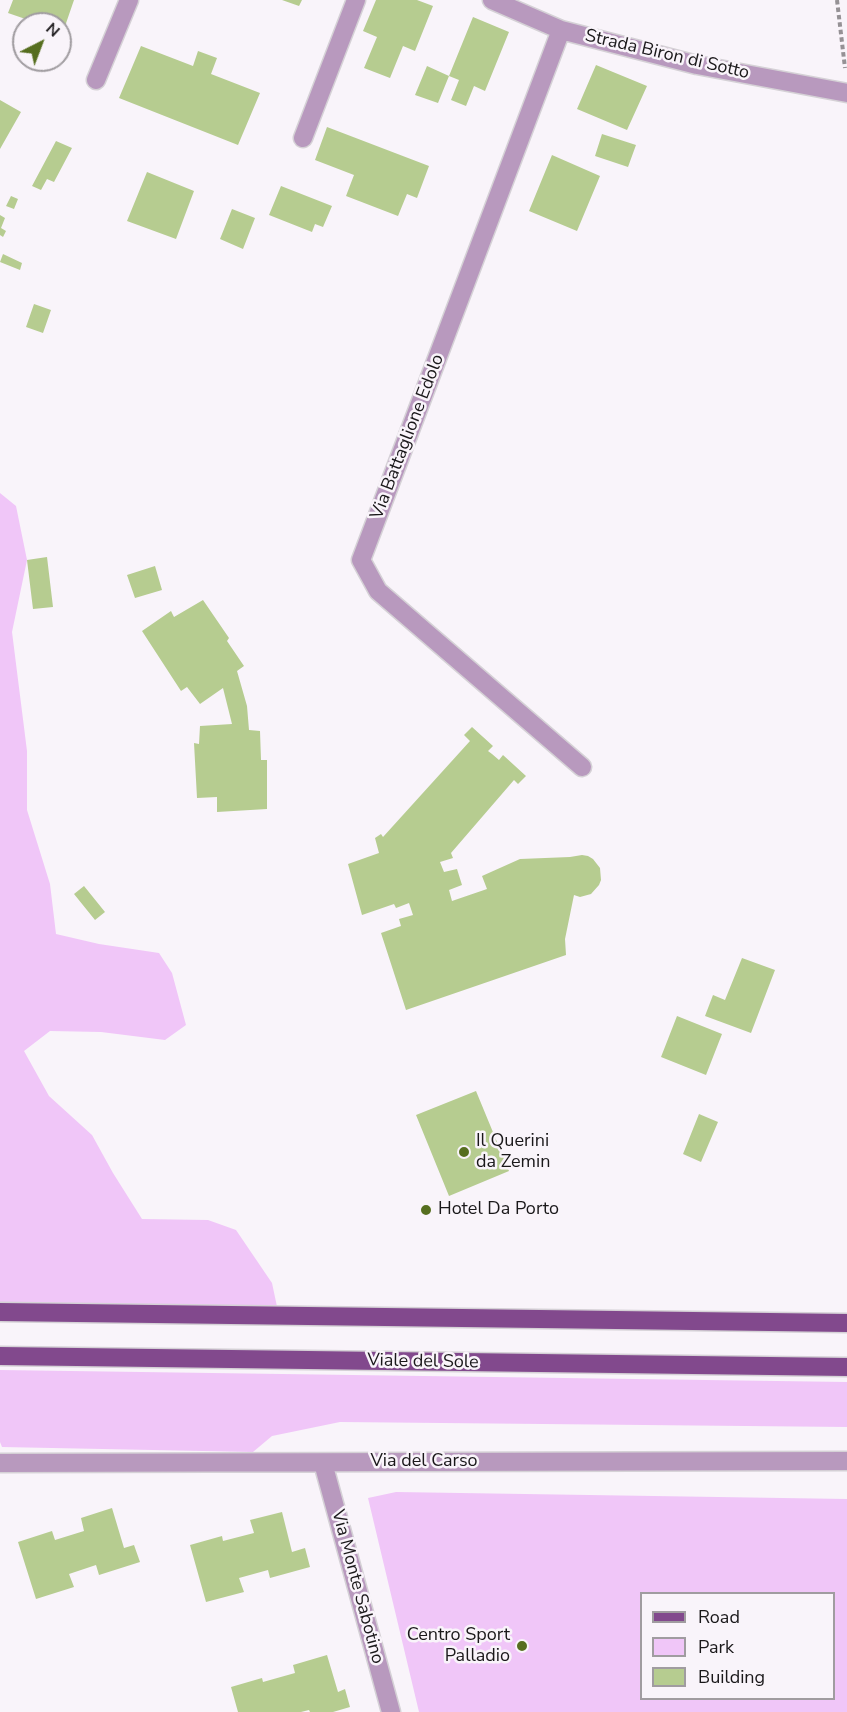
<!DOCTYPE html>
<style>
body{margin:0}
#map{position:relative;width:847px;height:1712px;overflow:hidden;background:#f9f4fa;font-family:"Nunito Sans",sans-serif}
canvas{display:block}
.legend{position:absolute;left:640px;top:1592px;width:195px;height:108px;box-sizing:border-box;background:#f9f4fa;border:2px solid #a09ca0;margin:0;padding:8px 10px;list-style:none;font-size:18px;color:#1a181a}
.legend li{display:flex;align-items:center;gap:12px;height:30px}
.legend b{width:30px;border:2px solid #a09ca0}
.north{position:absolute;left:12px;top:12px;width:60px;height:60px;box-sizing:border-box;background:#f9f4fa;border:2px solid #a09ca0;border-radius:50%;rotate:42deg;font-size:16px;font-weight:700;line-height:24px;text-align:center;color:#1a181a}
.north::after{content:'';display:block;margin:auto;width:21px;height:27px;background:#566e1f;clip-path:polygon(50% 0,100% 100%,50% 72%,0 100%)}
</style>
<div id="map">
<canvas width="847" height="1712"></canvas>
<ul class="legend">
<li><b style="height:8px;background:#82498d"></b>Road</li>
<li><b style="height:16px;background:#f0c6f8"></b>Park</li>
<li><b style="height:16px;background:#b6cc90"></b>Building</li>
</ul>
<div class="north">N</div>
</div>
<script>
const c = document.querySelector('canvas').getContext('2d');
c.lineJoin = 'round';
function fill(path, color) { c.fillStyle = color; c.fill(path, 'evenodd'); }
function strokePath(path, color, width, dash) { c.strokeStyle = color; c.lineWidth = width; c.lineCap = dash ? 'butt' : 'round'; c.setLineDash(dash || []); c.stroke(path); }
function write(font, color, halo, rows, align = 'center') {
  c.font = font + ' "Nunito Sans",sans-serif'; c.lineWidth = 5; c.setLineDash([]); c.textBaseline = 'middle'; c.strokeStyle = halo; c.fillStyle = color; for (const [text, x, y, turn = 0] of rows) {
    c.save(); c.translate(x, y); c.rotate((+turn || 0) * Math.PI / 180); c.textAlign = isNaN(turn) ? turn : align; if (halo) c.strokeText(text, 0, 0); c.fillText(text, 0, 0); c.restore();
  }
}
const green = new Path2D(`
 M0,493l16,13 11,54 -15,72 15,119v59l23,74 6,50 43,10 60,9 13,20 14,52 -21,15 -64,-8 -51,-1 -26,20 25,45 43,39 21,38 29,46 66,1 28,10 36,53 7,33 -279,-4z
 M0,1370l847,12v45l-507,-5 -68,14 -19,16 -251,-5 -2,-5z
 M396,1492l451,7v213h-428l-51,-214zM642,1594h192v104h-192z`);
const building = new Path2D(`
 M13,0h61l-11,32 -3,-1v-7h-20l-32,-11z
 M282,0h20l-3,6z
 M376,0h41l16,6 -18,45 -12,-5 -13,32 -26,-10 13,-31 -14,-6z
 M473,17l36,15 -24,59 -11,-5 -8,20 -15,-6 8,-20 -10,-4z
 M141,46l52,20 5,-15 19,7 -6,16 49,19 -22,52 -119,-47z
 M596,65l51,21 -20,44 -50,-21z
 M427,66l22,10 -11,27 -23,-8z
 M0,100l21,12 -21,37z
 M327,127l102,39 -12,32 -10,-4 -9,22 -52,-20 8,-21 -39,-15z
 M602,134l34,11 -8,22 -33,-11z
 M56,141l16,7 -18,34 -7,-3 -6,11 -9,-4z
 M552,155l48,21 -23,55 -48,-20z
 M147,172l47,19 -18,48 -49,-18z
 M281,186l51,20 -9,21 -8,-3 -3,8 -43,-17z
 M11,196l7,3 -4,10 -8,-3z
 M232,209l23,9 -12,31 -23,-10z
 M0,215l5,3 -4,10 5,3 -3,6 -3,-2z
 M3,254l19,9 -2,7 -20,-8z
 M34,304l17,6 -8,23 -17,-6z
 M47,557l6,50 -20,2 -6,-49z
 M155,566l7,24 -27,8 -8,-23z
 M203,600l26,38 -2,3 17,25 -7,5 10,35 2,24 11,1 1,29h6v49l-50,3v-15l-20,1 -3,-55 5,1 1,-18 32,-2 -9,-36 -23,16 -13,-17 -6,4 -39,-60 29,-20 3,6z
 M472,727l21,19 -5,5 4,3 7,6 4,-5 23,21 -8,8 -4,-4 -63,73 2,5 -13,4 4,10 13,-3 5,16 -13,5 3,11 35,-12 -5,-13 38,-17 50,-2 12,-2 6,1 5,3 7,9 1,12 -2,5 -8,9 -11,3 -6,-2 -9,44 1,16 -160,55 -25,-77 20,-7 -2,-7 14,-4 -4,-12 -13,5 -2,-4 -32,11 -14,-51 31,-11 -4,-15 6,-4 2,3 87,-96 -6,-6z
 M84,886l21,26 -10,8 -21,-26z
 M742,958l33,12 -24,63 -46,-17 8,-21 12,5z
 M677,1016l45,18 -16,41 -45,-18z
 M476,1091l33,80 -60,25 -33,-81z
 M699,1114l19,8 -17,40 -18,-8z
 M112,1508l12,40 10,-3 6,17 -41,13 -3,-10 -27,9 5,13 -38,12 -18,-57 34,-11 3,9 29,-9 -3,-13z
 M282,1512l10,40 13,-4 5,19 -40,11 -2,-8 -29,8 5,14 -38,10 -16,-57 32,-9 1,5 31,-8 -4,-13z
 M327,1655l11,37 7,-3 5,18 -17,5h-23l-1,-2 -8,2h-63l-7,-25 31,-9 1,4 32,-9 -2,-8z`);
const path = new Path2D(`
 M837,0l8,68`);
const minor = new Path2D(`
 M492,0l69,30 136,35 150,28
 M561,30l-200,530 17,31 204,176
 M96,80l33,-80
 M303,138l53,-138
 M0,1463l847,-2
 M323,1463l68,249`);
const major = new Path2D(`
 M0,1312l847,11
 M0,1356l847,11`);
const markers = [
 [464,1152,6,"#566e1f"],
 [426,1210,6,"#566e1f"],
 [522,1646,6,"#566e1f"]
];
const streetNames = [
 ["Strada Biron di Sotto",667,55,13],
 ["Via Battaglione Edolo",408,437,-69],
 ["Viale del Sole",423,1362,1],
 ["Via del Carso",424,1462],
 ["Via Monte Sabotino",357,1587,75]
];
const poiNames = [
 ["Il Querini",476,1142],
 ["da Zemin",476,1163],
 ["Hotel Da Porto",438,1210],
 ["Centro Sport",510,1636,"right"],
 ["Palladio",510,1657,"right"]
];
fill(green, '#f0c6f8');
fill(building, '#b6cc90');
strokePath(minor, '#d5d1d6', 21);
strokePath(major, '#d5d1d6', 21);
strokePath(path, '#959195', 4, [4.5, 3]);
strokePath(minor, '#b899be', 18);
strokePath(major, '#82498d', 18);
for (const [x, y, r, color] of markers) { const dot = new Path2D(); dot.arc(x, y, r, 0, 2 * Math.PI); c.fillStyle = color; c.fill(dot); strokePath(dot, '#f9f4fa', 2); }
write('18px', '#1a181a', '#f9f4fa', streetNames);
write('18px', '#1a181a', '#f9f4fa', poiNames, 'left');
</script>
